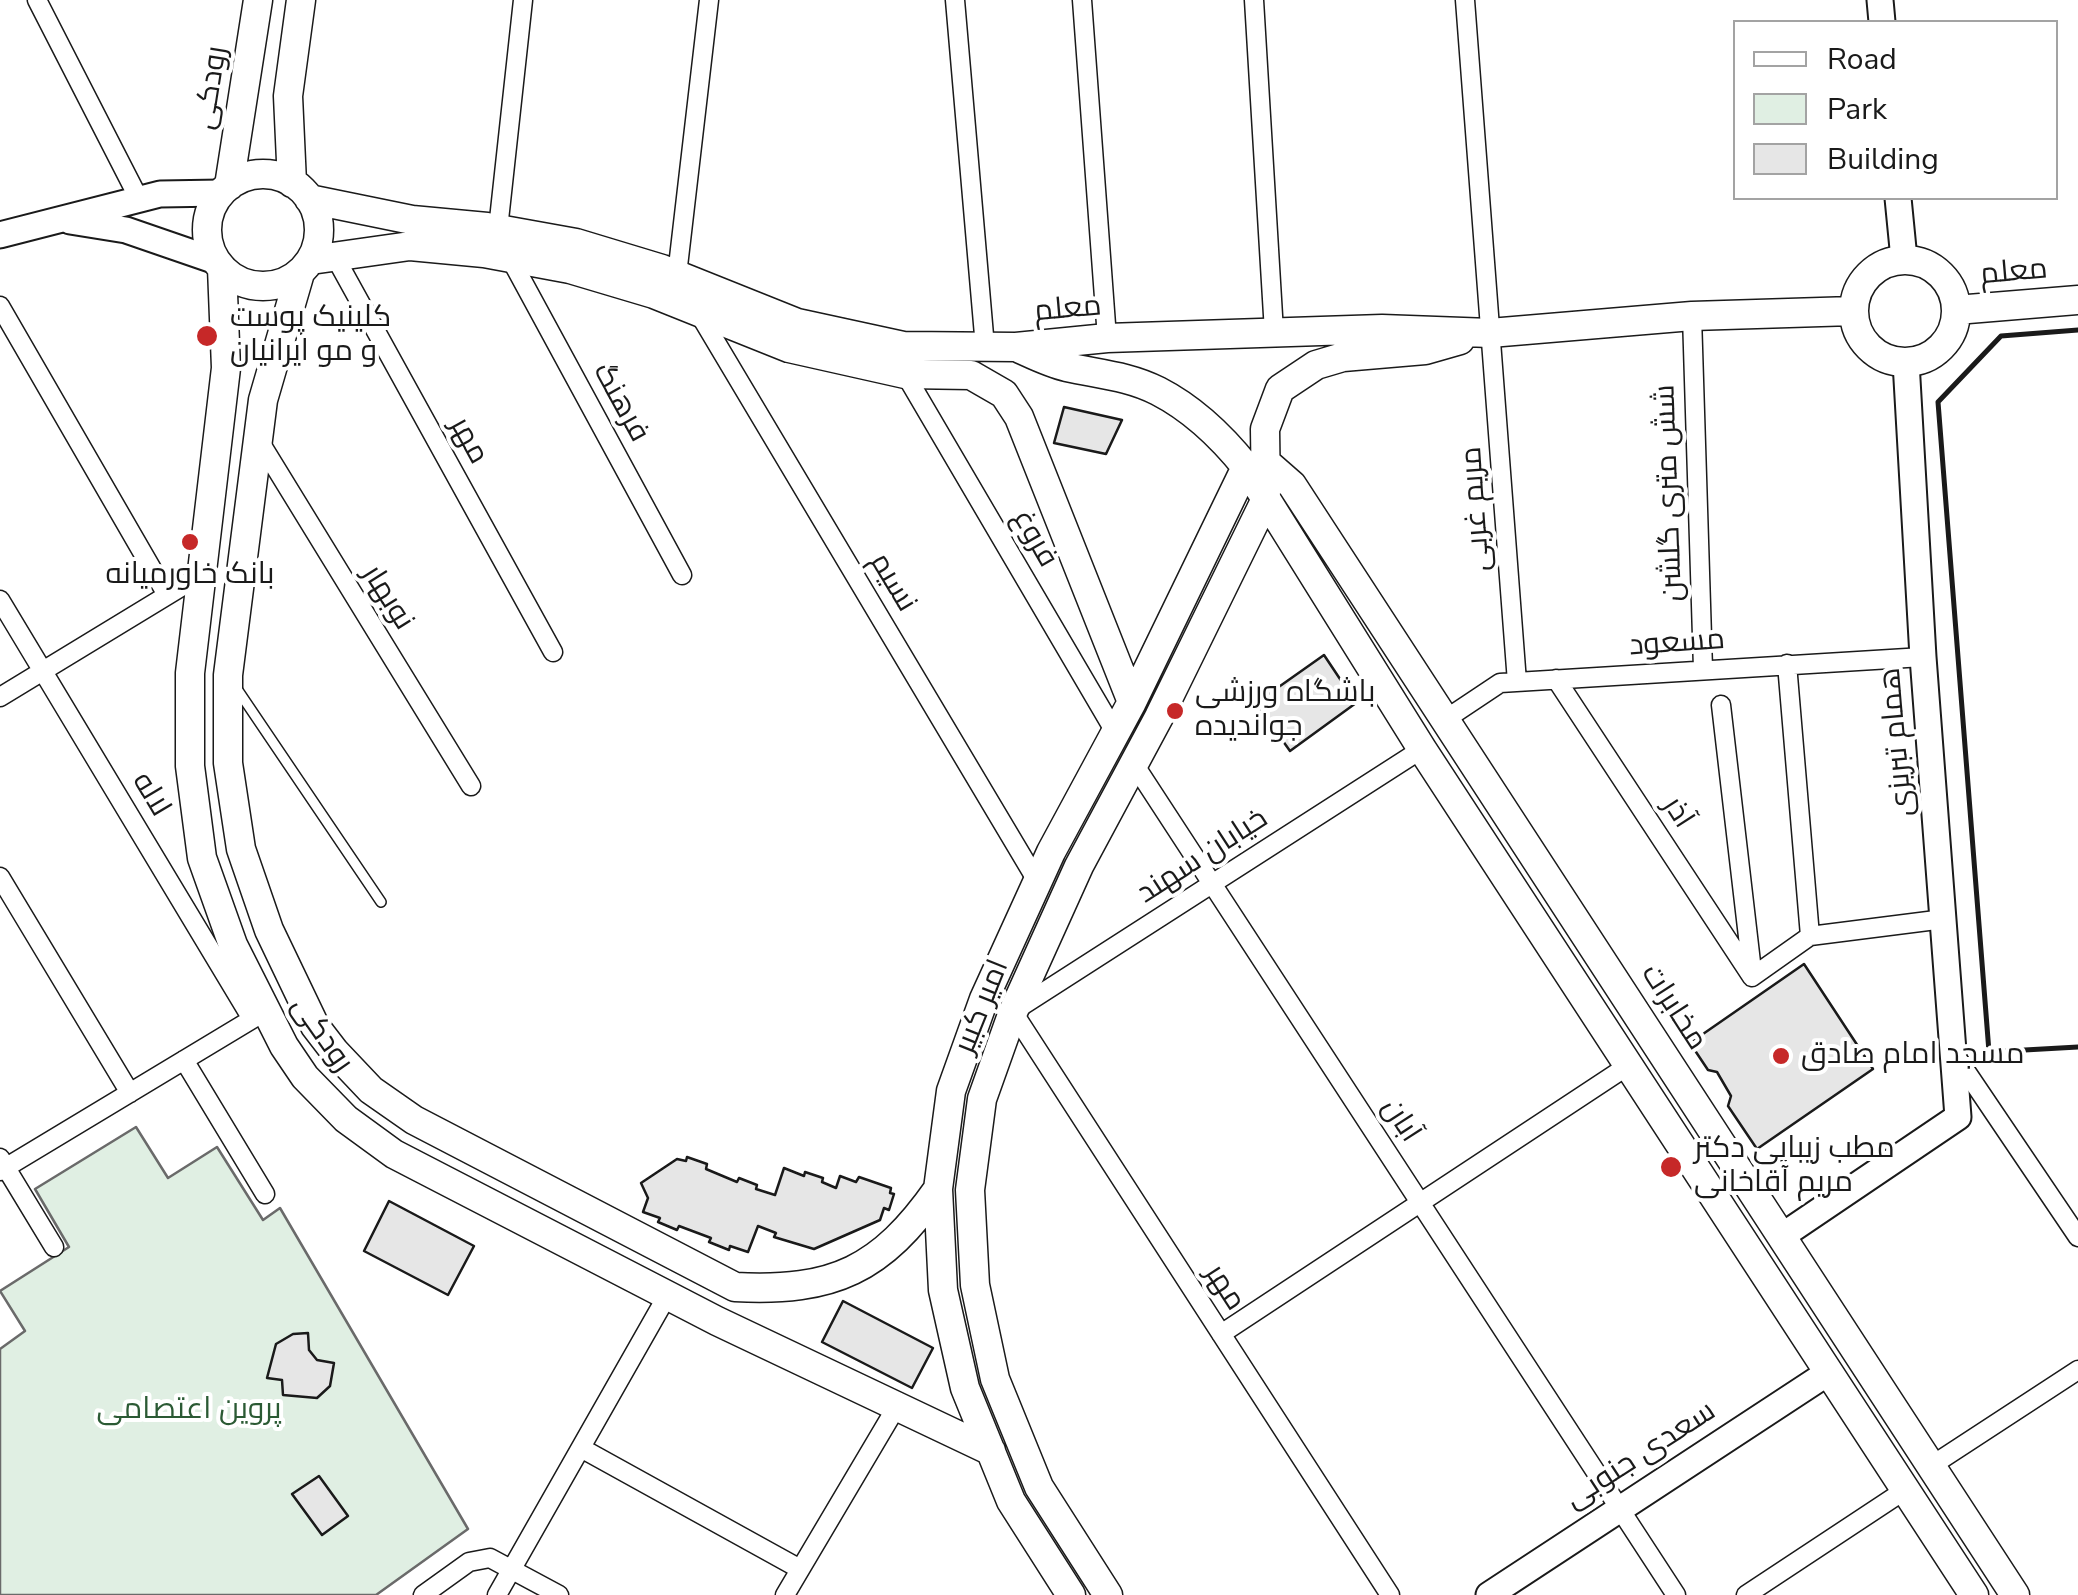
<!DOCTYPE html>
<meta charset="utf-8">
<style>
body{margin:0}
#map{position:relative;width:2078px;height:1595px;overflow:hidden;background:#fff;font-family:"Nunito Sans",sans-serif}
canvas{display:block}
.legend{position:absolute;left:1733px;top:20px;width:325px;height:180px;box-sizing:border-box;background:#fff;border:2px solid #a3a3a3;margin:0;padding:12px 18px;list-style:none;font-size:30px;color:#1a1a1a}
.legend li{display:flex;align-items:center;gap:20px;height:50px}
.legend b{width:50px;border:2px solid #a3a3a3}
</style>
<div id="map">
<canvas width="2078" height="1595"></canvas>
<ul class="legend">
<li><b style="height:12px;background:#fff"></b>Road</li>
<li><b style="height:28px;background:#e0efe3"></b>Park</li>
<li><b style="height:28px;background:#e6e6e6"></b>Building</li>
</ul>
</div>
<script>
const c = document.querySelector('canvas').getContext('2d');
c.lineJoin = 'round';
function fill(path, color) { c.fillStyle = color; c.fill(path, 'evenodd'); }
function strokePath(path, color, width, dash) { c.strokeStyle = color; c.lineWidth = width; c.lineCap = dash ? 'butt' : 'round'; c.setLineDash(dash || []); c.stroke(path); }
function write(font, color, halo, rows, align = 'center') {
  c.font = font + ' "Nunito Sans",Cairo,sans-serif'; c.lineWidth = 8; c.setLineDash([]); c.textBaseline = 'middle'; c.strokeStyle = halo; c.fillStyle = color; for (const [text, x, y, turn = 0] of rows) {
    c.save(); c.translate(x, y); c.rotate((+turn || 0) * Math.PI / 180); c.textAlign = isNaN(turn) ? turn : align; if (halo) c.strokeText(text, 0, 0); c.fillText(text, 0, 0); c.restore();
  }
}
const green = new Path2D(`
 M136,1127l32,51 49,-31 46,73 17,-12 188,321 -92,66h-376v-246l25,-18 -25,-40 69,-44 -34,-58z`);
const building = new Path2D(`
 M1064,407l58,13 -16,34 -52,-11z
 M1324,655l32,48 -66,48 -34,-48z
 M1804,964l69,105 -116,80 -29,-43 3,-10 -14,-24 -9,-2 -18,-27z
 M687,1157l20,7 -1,5 31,13 2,-4 18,7 -1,4 19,6 9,-27 20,8 1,-4 18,6 -1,4 14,6 4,-12 16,6 3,-5 32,11 -1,5 4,1 -5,16 -5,-2 -4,12 -66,29 -40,-12 2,-4 -18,-7 -10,26 -18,-6 -1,4 -20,-8 2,-4 -32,-12 -2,4 -19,-8 2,-4 -17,-6 5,-14 -7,-15 36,-24 9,2z
 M389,1201l85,45 -26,49 -84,-44z
 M843,1301l90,47 -21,40 -90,-46z
 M308,1333l1,17 8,10 17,3 -4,23 -13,12 -34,-3 -1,-15 -15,-2 9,-34 17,-10z
 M319,1476l29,40 -26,19 -30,-41z`);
const lane = new Path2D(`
 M235,686l146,216`);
const street = new Path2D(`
 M37,0l102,199
 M955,0l30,347
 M1082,0l25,338
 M1254,0l20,332
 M1465,0l52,682
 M498,229l25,-229
 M335,257l218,395
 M510,258l172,317
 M677,275l32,-275
 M0,306l167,289
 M698,312l339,569
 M1692,316l11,353
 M905,374l210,358
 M258,439l213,347
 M0,600l252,419
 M1787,664l23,272
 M1556,679l196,298
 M0,697l199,-121
 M1721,705l31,266
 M1446,719l54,-36 423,-26
 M1134,764l542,831
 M0,877l130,216
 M1752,977l58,-41 134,-17
 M1014,1011l408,-262
 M1013,1012l377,583
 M1955,1055l123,182
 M184,1060l81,134
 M0,1158l54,89
 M0,1171l259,-156
 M1221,1334l408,-269
 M581,1448l219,121
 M1931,1466l147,-96
 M423,1595l46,-33 21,-4 69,37
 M497,1595l170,-299
 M785,1595l112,-189
 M1746,1595l159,-105`);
const secondary = new Path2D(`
 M1880,0l2,22
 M1898,198l6,61
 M70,221l56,9 90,31
 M0,235l160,-41 61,-1
 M1782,1236l176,-119 -35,-460 -17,-295
 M1489,1595l340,-223`);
const primary = new Path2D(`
 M207 230a56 56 0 1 1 112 0a56 56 0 1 1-112 0Z
 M292,183l-4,-87 13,-96
 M229,186l29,-186
 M309,199l103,21 75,7 89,16 86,26 135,54 106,23 113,1 91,-9 275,-9 108,4 202,-17 161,-5
 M1854 311a51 51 0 1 1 102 0a51 51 0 1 1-102 0Z
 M311,260l99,-14 74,7 86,16 84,25 135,54 116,26 66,1 33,19 15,23 113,285
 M222,268l4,100 -36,305v93l12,92 31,87 51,101 21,31 41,42 48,35 323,167 274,130
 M300,273l-37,127 -35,275v88l13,86 28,81 46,96 20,26 36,38 43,30 321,167c99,5 146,-17 203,-98
 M1956,310l122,-10
 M1016,347c16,7 33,16 51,20 31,7 62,9 91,24 35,18 64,46 88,76l176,282 552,846
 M1268,464l24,21 723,1110
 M1071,1595l-60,-94 -46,-113 -22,-98 -5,-101 13,-98 33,-92 67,-147 81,-150 114,-235
 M1108,1595l-69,-108 -44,-108 -20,-94 -5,-95 12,-91 31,-87 66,-146 80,-149 107,-218 -1,-70 15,-40 36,-24 27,-8 82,-7 35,-10`);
const wall = new Path2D(`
 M2078,330l-77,6 -63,66 51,650 89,-5`);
const markers = [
 [207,336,12,"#c62828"],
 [190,542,10,"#c62828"],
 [1175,711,10,"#c62828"],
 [1781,1056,10,"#c62828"],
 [1671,1167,12,"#c62828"]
];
const streetNames = [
 ["رودکی",212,88,-81],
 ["معلم",2014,273,-5],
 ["معلم",1068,310,-5],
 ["فرهنگ",620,403,61],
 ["مهر",468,441,61],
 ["شش متری گلشن",1670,493,-92],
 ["مریم غربی",1477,509,-94],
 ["فروغ",1034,539,60],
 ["نسیم",892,583,59],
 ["نوبهار",387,598,58],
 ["مسعود",1677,644,-4],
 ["همام تبریزی",1898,742,-95],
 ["لاله",150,795,59],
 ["آذر",1677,813,57],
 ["خیابان سهند",1203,857,-33],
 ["امیر کبیر",983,1007,-68],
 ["مخابرات",1673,1008,57],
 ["رودکى",321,1035,55],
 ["آبان",1400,1121,57],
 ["مهر",1224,1288,57],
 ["سعدى جنوبی",1641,1456,-33]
];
const poiNames = [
 ["کلینیک پوست",230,319],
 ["و مو ایرانیان",230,353],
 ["بانک خاورمیانه",190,576,"center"],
 ["باشگاه ورزشی",1195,694],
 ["جواندیده",1195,728],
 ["مسجد امام صادق",1801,1056],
 ["مطب زیبایی دکتر",1694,1150],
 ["مریم آقاخانی",1694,1184]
];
const parkNames = [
 ["پروین اعتصامى",189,1411]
];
fill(green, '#e0efe3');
strokePath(green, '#6a6a6a', 2.5);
fill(building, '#e6e6e6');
strokePath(building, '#1a1a1a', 2.5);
strokePath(lane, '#1a1a1a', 12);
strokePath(street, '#1a1a1a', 21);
strokePath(secondary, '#1a1a1a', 29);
strokePath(primary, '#1a1a1a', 31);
strokePath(lane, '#fff', 9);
strokePath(street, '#fff', 18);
strokePath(secondary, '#fff', 25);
strokePath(primary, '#fff', 28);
strokePath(wall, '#1a1a1a', 5);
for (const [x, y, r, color] of markers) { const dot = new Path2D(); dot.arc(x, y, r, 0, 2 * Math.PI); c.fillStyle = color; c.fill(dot); strokePath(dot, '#fff', 4); }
write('30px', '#1a1a1a', '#fff', streetNames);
write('30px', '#1a1a1a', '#fff', poiNames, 'left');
write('30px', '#2b5a34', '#fff', parkNames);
</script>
